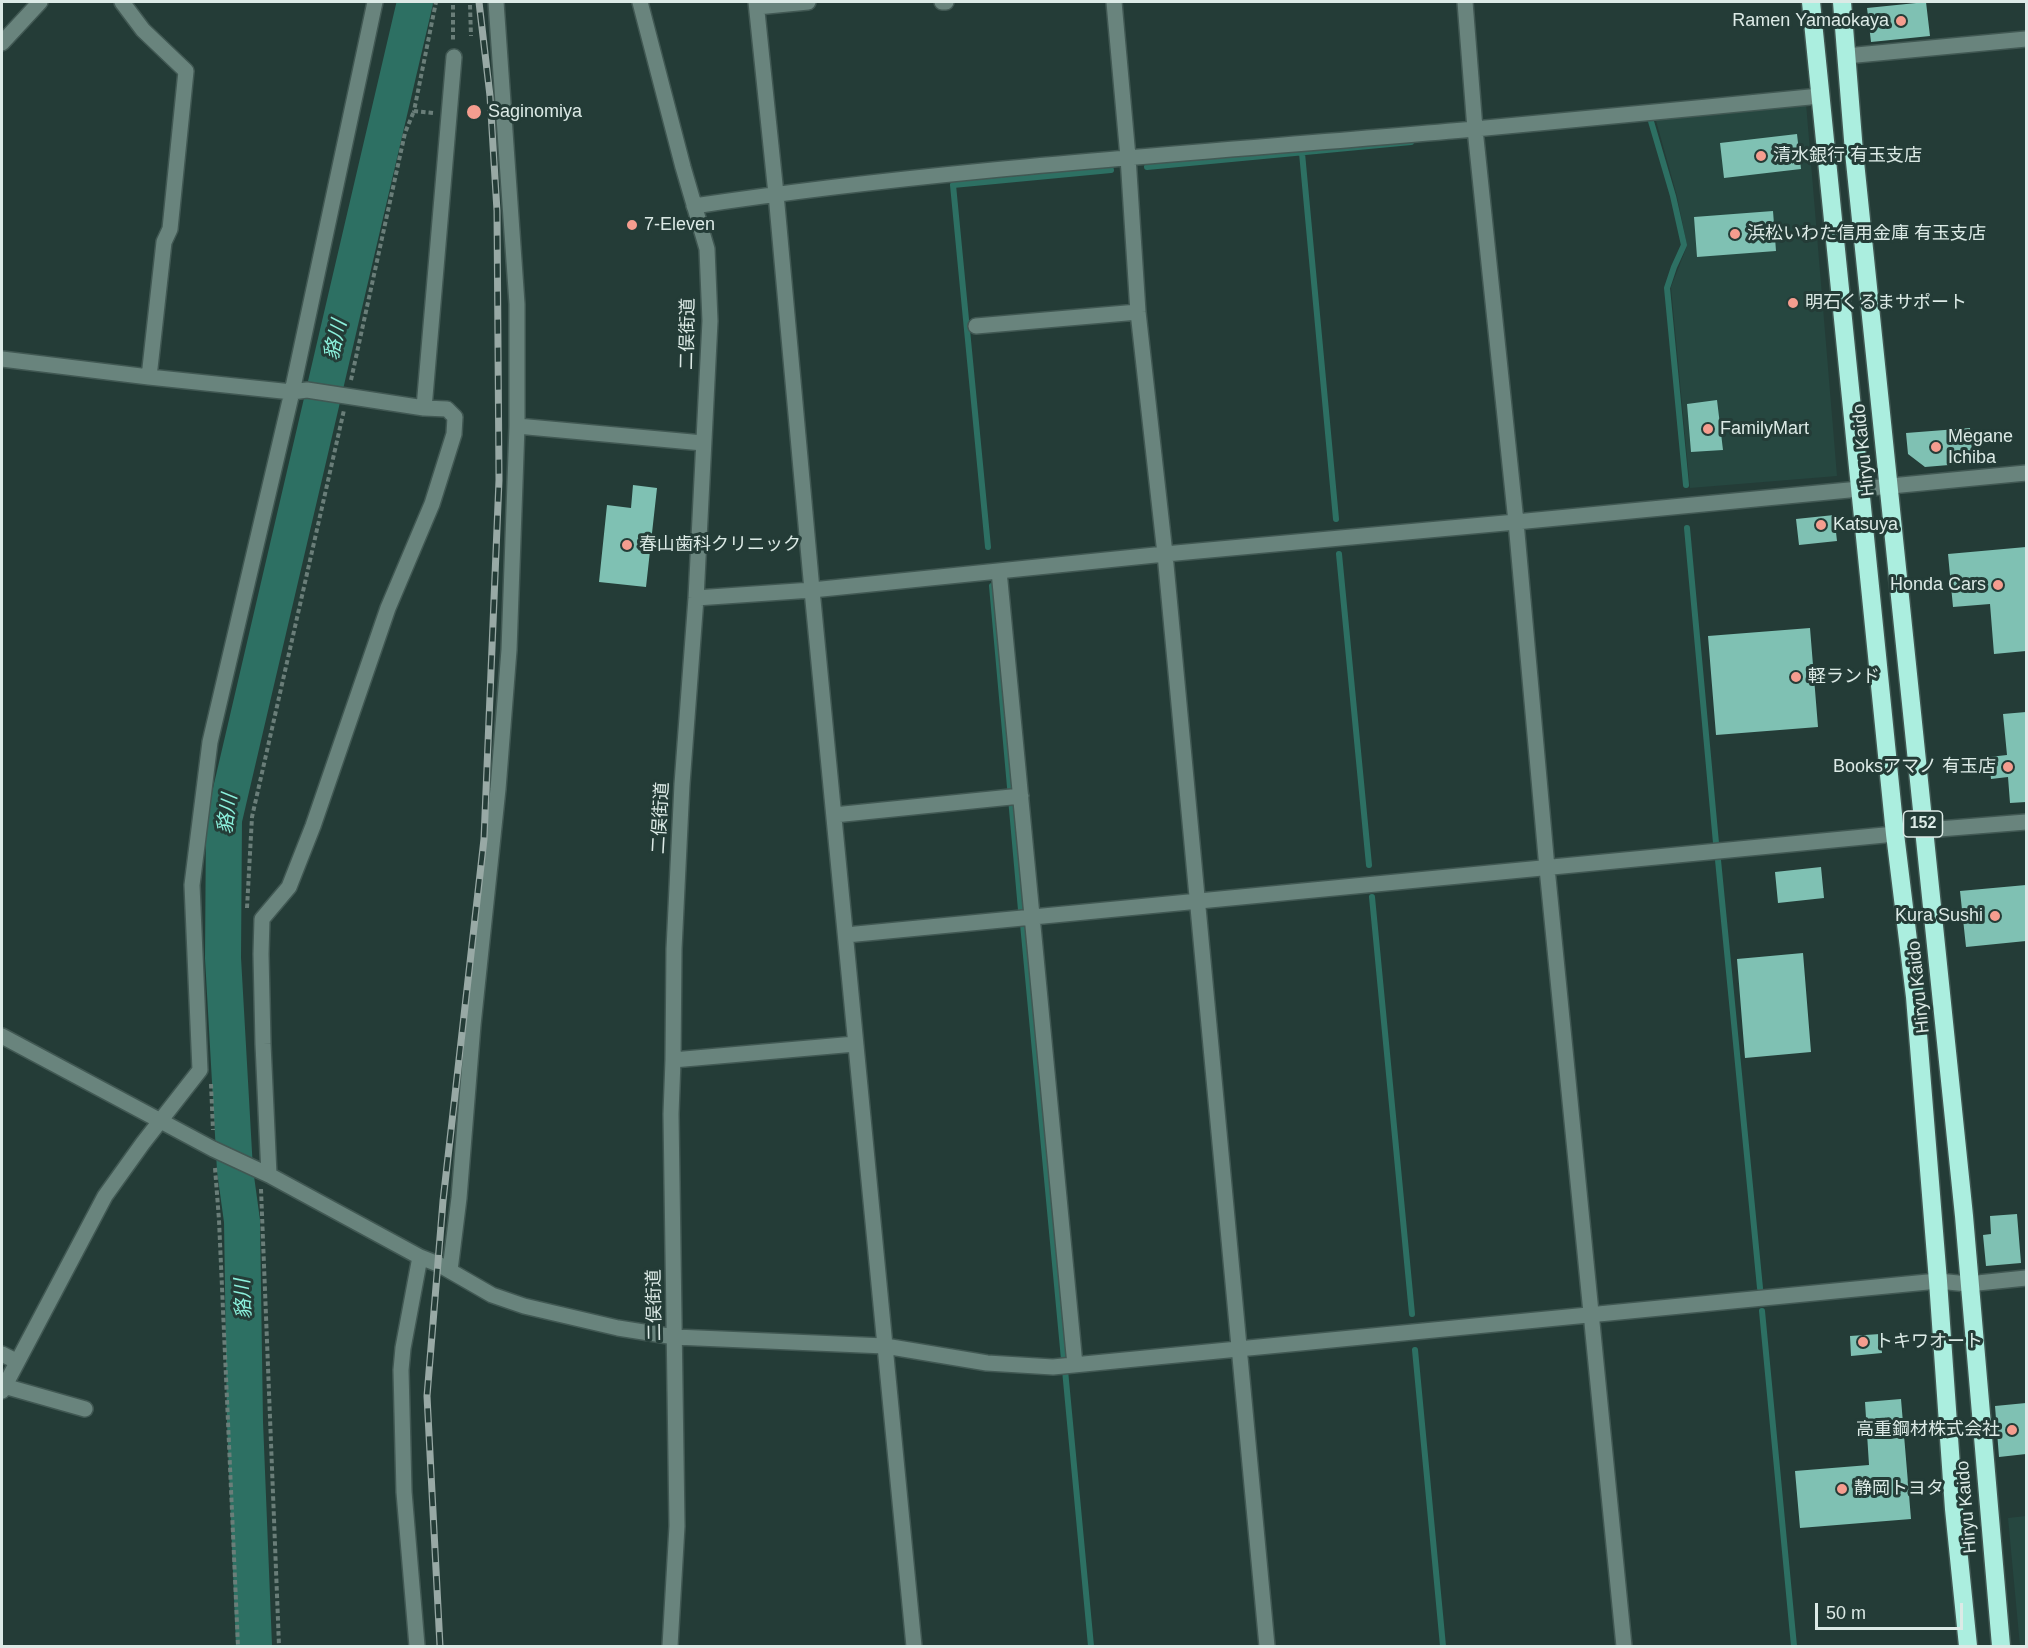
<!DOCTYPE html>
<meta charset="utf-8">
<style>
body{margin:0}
#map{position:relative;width:2028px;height:1648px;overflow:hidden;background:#243c37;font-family:Arial,sans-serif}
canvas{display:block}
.frame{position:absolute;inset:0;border:3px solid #dceae6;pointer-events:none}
.scale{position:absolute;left:1815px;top:1603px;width:148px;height:27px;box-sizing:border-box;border:3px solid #dceae6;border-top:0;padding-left:8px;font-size:18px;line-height:21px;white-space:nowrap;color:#dceae6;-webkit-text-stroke:4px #243c37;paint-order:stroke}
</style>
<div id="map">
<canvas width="2028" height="1648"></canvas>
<div class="frame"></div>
<div class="scale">50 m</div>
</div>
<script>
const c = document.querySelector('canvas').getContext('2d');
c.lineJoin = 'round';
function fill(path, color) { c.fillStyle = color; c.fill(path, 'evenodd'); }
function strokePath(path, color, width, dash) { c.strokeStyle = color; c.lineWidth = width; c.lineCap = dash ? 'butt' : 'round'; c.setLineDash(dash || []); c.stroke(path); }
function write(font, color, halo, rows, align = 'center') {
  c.font = font + ' Arial,"Noto Sans JP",sans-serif'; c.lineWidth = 6; c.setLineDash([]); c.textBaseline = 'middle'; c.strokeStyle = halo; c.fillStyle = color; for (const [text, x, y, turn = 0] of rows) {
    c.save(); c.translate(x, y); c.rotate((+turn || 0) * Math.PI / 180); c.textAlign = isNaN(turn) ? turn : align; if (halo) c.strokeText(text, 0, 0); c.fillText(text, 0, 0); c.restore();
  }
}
const built = new Path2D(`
 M1806,103l31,373 -147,12 -19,-201 16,-41 -10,-50 -22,-79z
 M2026,1516v130h-6l-12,-128z`);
const stream = new Path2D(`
 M1645,118h5l23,78 11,49 -10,22 -7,21 19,197
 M1302,153l34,366
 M1147,167l264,-25
 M1687,528l29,315
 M988,547l-35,-362 158,-15
 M1339,554l30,311
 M992,586l29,324
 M1718,860l42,428
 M1372,897l40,417
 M1023,924l68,722
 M1762,1311l32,335
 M1415,1350l28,296`);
const river = new Path2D(`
 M254,1646l-9,-224 -3,-201 -7,-51 -12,-212 1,-138 191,-818`);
const building = new Path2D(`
 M1926,2l4,34 -59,6 -4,-34z
 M1797,134l4,35 -77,9 -4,-35z
 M1773,211l3,40 -79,6 -3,-40z
 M1717,400l6,50 -32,2 -4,-48z
 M1970,428l3,35 -48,4 -17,-13 -2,-21z
 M633,485l24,3 -11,99 -47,-5 8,-77 24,3z
 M1834,515l3,26 -38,4 -3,-26z
 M2026,547v104l-32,3 -4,-50 -37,3 -5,-53z
 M1810,628l8,99 -102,8 -8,-99z
 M2026,712v90l-16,1 -2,-26 -17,2 -2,-22 18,-2 -4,-41z
 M1821,867l3,31 -46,5 -3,-31z
 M2026,885v56l-60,6 -6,-56z
 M1803,953l8,99 -66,6 -8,-99z
 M2017,1214l4,49 -35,3 -3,-31 8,-1 -1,-18z
 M1880,1334l2,19 -31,3 -1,-20z
 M1901,1399l10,120 -111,9 -5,-57 74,-6 -4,-63z
 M2026,1403v51l-27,3 -4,-51z`);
const path = new Path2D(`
 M453,5v36
 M470,5l1,31
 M433,113l-19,-2 22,-109
 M351,380l54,-247 9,-22
 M247,908l5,-91 92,-407
 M211,1084l2,46
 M215,1168l4,52 19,426
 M261,1189l18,457`);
const minor = new Path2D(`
 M122,2l21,28 43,41 -16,158 -6,13 -15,135
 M496,2l21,302v122l186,17
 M640,2l43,165 24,82 3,72 -14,277 -14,186 -8,165 -1,111 -2,54 6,412 -7,120
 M756,2l20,192 36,396 102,1056
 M942,2h4
 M1114,2l14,155 10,155 27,242 102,1092
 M1465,2l10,127 41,393 31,346 77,778
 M757,7l51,-5
 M2,43l38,-41
 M1846,56l180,-17
 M694,206c259,-39 521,-54 781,-77 115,-10 230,-22 345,-33
 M976,326l162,-14
 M2,359l147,18 143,15 15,-2 117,18 23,1 8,8 -1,17 -22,70 -44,104 -75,218 -24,61 -27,32 -1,35 2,90 6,131
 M424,408l30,-351
 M999,571l76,794
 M696,598l116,-8 353,-36 351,-32 510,-49
 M834,815l187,-19
 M1924,832l15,-3 87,-7
 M846,935l1049,-101
 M2,1036l211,113 56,26 151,82 18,7 54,31 32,11 94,22 57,9 210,9 102,17 66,4 885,-86 30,3 58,-6
 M673,1060l182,-16
 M450,1270l9,-72 14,-173 25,-236 11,-139 8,-224
 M2,1354l14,7
 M4,1386l81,23
 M2,1391l103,-195 38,-53 57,-73 -8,-185 18,-143 82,-350 83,-390
 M417,1646l-13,-154 -3,-122 2,-22 17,-91`);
const highway = new Path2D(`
 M1811,2l84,832 20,163 23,284 16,228 14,137
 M1842,2l12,150 110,1064 37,430`);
const rail = new Path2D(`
 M440,1646l-13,-250 16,-195 41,-362 15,-359 -2,-269 -7,-115 -11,-94`);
const markers = [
 [1901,21,6,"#f59d8f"],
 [474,112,8,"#f59d8f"],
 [1761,156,6,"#f59d8f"],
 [632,225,6,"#f59d8f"],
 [1735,234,6,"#f59d8f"],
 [1793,303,6,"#f59d8f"],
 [1708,429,6,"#f59d8f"],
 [1936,447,6,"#f59d8f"],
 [1821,525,6,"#f59d8f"],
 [627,545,6,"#f59d8f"],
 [1998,585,6,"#f59d8f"],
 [1796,677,6,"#f59d8f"],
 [2008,767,6,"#f59d8f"],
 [1995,916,6,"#f59d8f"],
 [1863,1342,6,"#f59d8f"],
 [2012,1430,6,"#f59d8f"],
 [1842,1489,6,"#f59d8f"]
];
const shields = [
 [1923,824,39]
];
const shieldNames = [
 ["152",1923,824]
];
const poiNames = [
 ["Ramen Yamaokaya",1889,21,"right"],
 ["Saginomiya",488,112],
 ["清水銀行 有玉支店",1773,156],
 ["7-Eleven",644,225],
 ["浜松いわた信用金庫 有玉支店",1747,234],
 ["明石くるまサポート",1805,303],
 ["FamilyMart",1720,429],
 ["Megane",1948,437],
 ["Ichiba",1948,458],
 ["Katsuya",1833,525],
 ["春山歯科クリニック",639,545],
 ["Honda Cars",1986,585,"right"],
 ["軽ランド",1808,677],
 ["Booksアマノ 有玉店",1996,767,"right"],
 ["Kura Sushi",1983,916,"right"],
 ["トキワオート",1875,1342],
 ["高重鋼材株式会社",2000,1430,"right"],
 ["静岡トヨタ",1854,1489]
];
const streetNames = [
 ["二俣街道",688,334,-89],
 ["Hiryu Kaido",1864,450,-96],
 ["二俣街道",661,818,-87],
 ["Hiryu Kaido",1919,987,-96],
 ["二俣街道",655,1305,-91],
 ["Hiryu Kaido",1967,1507,-95]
];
const waterNames = [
 ["貉川",336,340,-77],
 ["貉川",228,814,-82],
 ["貉川",244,1299,-92]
];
fill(built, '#264740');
strokePath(stream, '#2d7063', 6);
strokePath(river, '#2d7063', 36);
fill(building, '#7fc1b3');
strokePath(minor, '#415853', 18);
strokePath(highway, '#415853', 21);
strokePath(path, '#6a7e79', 4, [4.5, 3]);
strokePath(minor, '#69847d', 15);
strokePath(highway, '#abeedf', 18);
strokePath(rail, '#98a9a5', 7);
strokePath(rail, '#243c37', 4.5, [14]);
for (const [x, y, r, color] of markers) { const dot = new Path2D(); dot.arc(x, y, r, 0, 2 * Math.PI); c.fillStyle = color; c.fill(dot); strokePath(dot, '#243c37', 2); }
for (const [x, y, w] of shields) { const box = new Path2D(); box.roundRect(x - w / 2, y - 13, w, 26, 4.5); c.fillStyle = '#243c37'; c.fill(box); strokePath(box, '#dceae6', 1.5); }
write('bold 16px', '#dceae6', null, shieldNames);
write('18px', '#dceae6', '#243c37', poiNames, 'left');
write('18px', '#dceae6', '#243c37', streetNames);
write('italic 20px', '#8cf1dd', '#243c37', waterNames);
</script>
